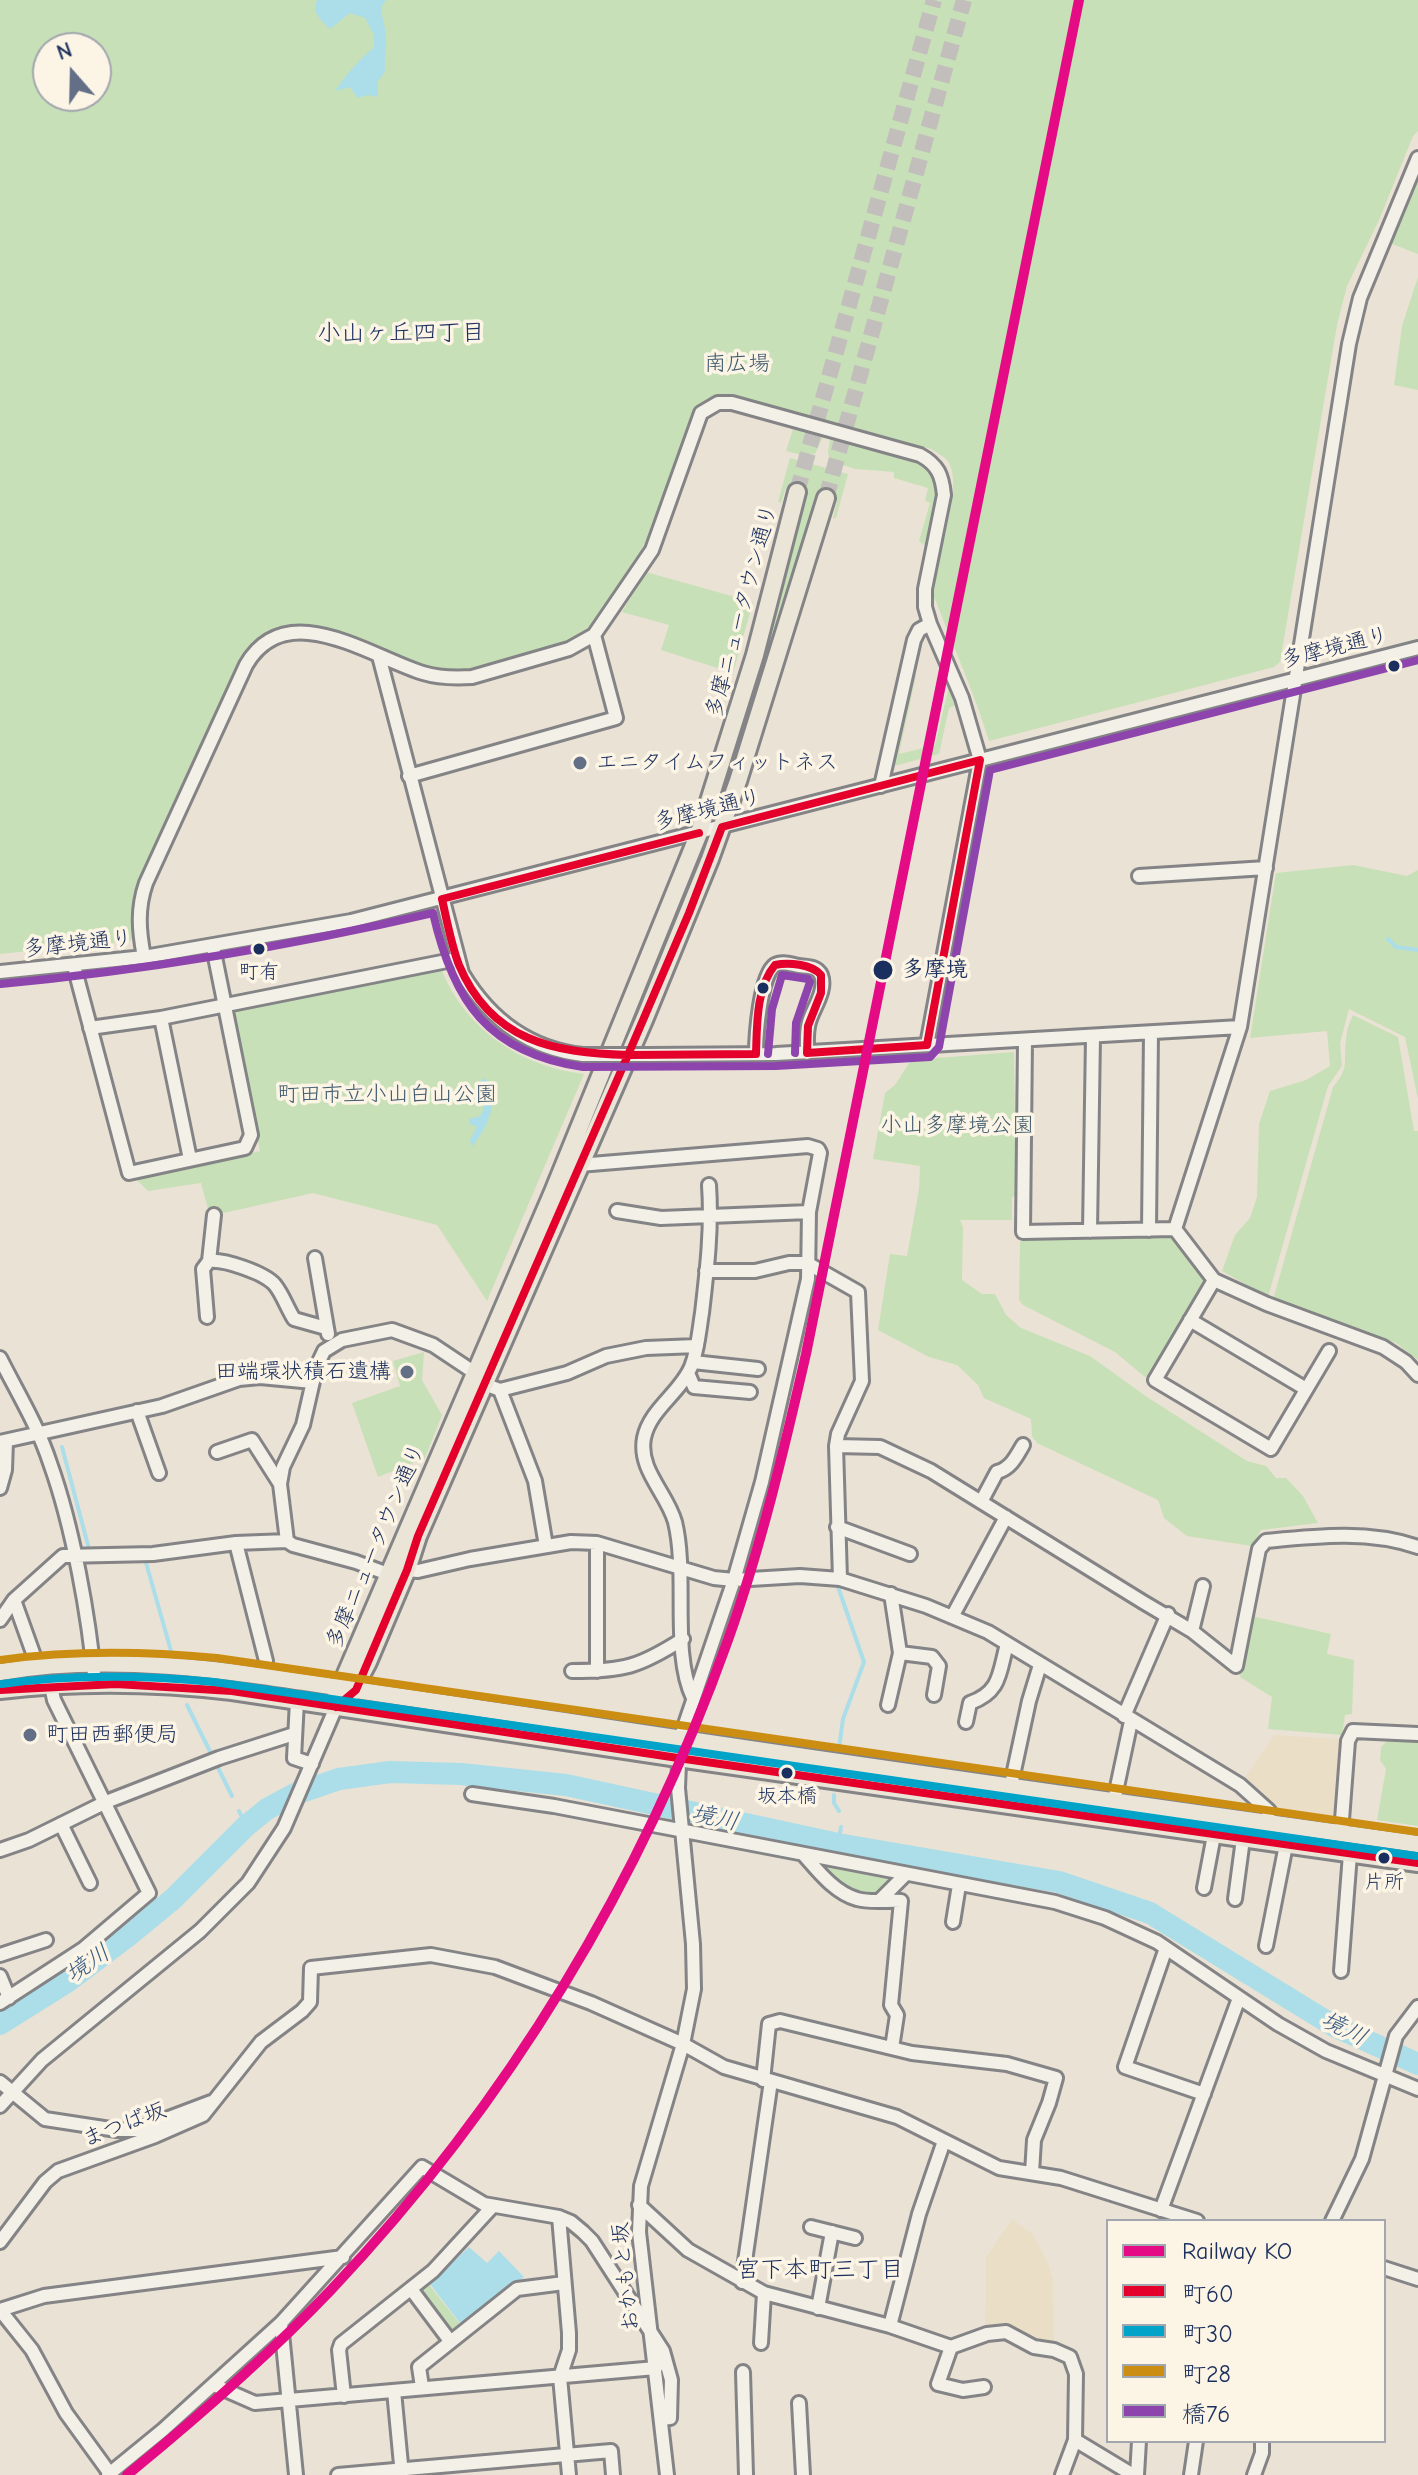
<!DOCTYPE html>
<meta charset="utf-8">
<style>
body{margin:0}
#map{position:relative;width:1418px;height:2475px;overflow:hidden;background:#eae2d4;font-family:"Comic Neue","Klee One",sans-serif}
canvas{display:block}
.legend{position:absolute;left:1106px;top:2219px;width:280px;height:224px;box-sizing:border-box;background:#fcf5e5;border:2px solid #a2a6af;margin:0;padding:10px 14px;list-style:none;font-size:24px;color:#1b2f5e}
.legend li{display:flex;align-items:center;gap:16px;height:40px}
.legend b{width:40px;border:2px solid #a2a6af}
.north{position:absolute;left:32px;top:32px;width:80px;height:80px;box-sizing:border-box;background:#fcf5e5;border:2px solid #a2a6af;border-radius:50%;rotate:340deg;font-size:22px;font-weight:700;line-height:32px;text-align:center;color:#1b2f5e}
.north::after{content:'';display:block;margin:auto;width:28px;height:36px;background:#636e87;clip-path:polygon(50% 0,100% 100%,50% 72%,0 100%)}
</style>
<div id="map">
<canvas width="1418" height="2475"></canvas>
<ul class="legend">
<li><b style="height:10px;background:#e50b84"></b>Railway KO</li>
<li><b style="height:10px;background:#e4002b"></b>町60</li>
<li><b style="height:10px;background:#01a3c8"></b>町30</li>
<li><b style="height:10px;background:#cb8e13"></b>町28</li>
<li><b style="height:10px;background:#8e44ad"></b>橋76</li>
</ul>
<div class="north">N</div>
</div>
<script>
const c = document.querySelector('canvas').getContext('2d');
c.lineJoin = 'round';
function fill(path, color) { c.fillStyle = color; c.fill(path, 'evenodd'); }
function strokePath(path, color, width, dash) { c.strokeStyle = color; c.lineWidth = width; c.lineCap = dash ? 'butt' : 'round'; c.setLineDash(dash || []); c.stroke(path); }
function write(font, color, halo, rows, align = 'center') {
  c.font = font + ' "Comic Neue","Klee One",sans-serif'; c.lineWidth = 7; c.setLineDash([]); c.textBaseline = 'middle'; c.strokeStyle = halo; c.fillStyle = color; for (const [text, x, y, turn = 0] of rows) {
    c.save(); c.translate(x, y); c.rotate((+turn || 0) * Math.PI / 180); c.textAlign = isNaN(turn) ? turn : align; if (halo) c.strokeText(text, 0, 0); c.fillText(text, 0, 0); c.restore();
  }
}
const built = new Path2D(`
 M1274,1735l67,4 -5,81 -61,-9 -33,-29z
 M1012,2219l21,15 15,29 5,18 1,64 -19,-2 -12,-10 -15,-6 -23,2 1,-72z`);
const green = new Path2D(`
 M0,0h1418v131l-5,5 -33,82 -33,68 -10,39 -57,337 -6,5 -285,74c-15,-49 -36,-95 -54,-142l-4,1c1,-34 36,-115 16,-140 -4,-4 -11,-8 -16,-11l-182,-50c-25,-5 -38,-5 -55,15 -21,65 -44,132 -84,188 -7,9 -13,20 -23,28 -15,14 -37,16 -56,22 -28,8 -58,22 -88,18 -72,-9 -153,-92 -207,-3l-99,220 -5,30 1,19 -3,5 -130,13zM48,48h48v48h-48z
 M1418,171v83l-31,-12z
 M1418,277v113l-24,-5 8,-59z
 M793,429l30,8 -8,17 -13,1 -16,-4z
 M830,439l89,21 14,10 6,24 -12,53 -8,-6 11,-38 -5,-2 3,-13 -34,-10v-6l-39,-3 -25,-8 -2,-9z
 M790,458l58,16 -12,44h-3l4,-17 -3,-15 -10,1 -13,24 3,1 -28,92 -20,46 -10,34 19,-87 30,-103 -2,-15 -6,-3 -11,12 -5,15 -3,-1z
 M646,572l107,30 -20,71 -72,-23 8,-25 -47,-13z
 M910,674l6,1 -17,79 36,-9 15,-63 8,22 -9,4 -10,46 -45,12 -4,-3z
 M1353,865l54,11 11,-6v229l-13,-62 -56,-28 -9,34 2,23 -14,20 -60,211 -46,-26 13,-36 15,-17 7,-21 2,-73 11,-33 36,-11 24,-14 -3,-35 -77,7 26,-165z
 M436,969l6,2c24,59 80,96 142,103l-97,227 -50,-76 -124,-32 -103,23 -9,-33 -53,8 -12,-12 124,-28 -29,-138 5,-5z
 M1353,1015l45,22 16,94h4v229l-22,-17 -123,-43 60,-213c17,-20 10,-24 13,-47 0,-9 4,-18 7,-25z
 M1014,1052l2,144 -4,1v23h-52l3,7 -1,53 20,14h13l11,21 15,13 69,28 57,41 100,64 19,5 10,12h10l17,18 15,27 -57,7 -9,16 -65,-10 -23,-18 -6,-18 -121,-57 -5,-7 -1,-17 -47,-21 -6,-13 -21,-20 -28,-8 -51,-27 12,-76 17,2 12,-67 1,-23 -47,-7 12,-66 10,-8 16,-25z
 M1168,1235l7,3 29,38 1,8 -55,92 -5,1 -30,-25 -92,-47 -4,-5 1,-58 4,-4z
 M424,1352l-2,28 20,35 -17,43 -47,19 -26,-74 48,-17 -7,-25z
 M1252,1616l79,18 -4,20 27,6 -2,54 -7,1 -3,20 -74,-6 4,-32 -32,-20z
 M1389,1739l29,1v86l-41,-6 9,-51 -6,-9 1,-13z
 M822,1862l74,16 -17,18c-34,1 -37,-8 -60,-30z
 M427,2282l36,46 -7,6h-6l-32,-44z`);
const water = new Path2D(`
 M317,0h69l-5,7c0,10 5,20 5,29 1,12 -2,23 -1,36l-7,9v16l-10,-2 -11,3 -7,-11 -14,4c3,-9 30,-39 38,-43v-13l-9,-17 -15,-5 -20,16c-10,-10 -18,-15 -13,-29z
 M485,1078l6,8c-1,7 2,13 1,20 -3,17 -10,27 -20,41l-2,-7 7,-13 -7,-3 -1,-5 11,-3c8,-12 4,-21 -2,-33z
 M469,2247l18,16 12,-12 25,26 -61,50 -33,-43z`);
const stream = new Path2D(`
 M1388,939l8,8 22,3
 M62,1447l27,102
 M145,1559l26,92
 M837,1584l27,78 -21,57 -4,29
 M187,1705l45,91
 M834,1795v8l5,8
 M239,1811l7,15
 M838,1844l3,-17`);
const river = new Path2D(`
 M0,2024l67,-42 61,-46 45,-37 73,-73 21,-17 28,-15 44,-15 51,-7 71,2 105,11 272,59 221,38 91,31 184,113 84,38`);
const majorTunnel = new Path2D(`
 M797,492l137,-492
 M826,498l138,-498`);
const minor = new Path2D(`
 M379,656l83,317c28,47 67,76 121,82
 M409,776l207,-58 -22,-83
 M881,786l33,-146 5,-10 11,-6
 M1139,876l127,-8
 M144,957c-5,-26 -7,-48 2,-74l100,-218c40,-69 123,-9 177,8 16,5 33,5 49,4l97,-28 25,-14 58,-85 49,-137 17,-10h14l188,52c18,10 22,20 24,40l-19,94v18l5,17 32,74 18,62 -53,285
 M74,966l55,207 116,-25 6,-13 -38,-188
 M0,972l144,-15 207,-36 1067,-273
 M161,1018l29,141
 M90,1028l71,-10 296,-59
 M1025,1041l-2,191 152,-3
 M756,1054c0,-17 4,-79 19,-89 7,-4 17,0 24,1 8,1 18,0 22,9 6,15 -8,33 -12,47 -3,10 -2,20 -2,31
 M648,1055l128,-1 464,-27
 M579,1165l229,-19 10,3 2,4 -11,59 -1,67 -46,203 -28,98 -54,159 -2,49 15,156 1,45 -11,55 -42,142 -2,46 28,243
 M617,1211l44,7 148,-6
 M1175,1229l65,-202 109,-683 11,-46 58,-140
 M1175,1229l39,51 53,24 116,43 23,15 12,13
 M1149,1230l2,-197
 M1090,1231l3,-194
 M315,1258l13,76
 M209,1261c15,-2 56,12 66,24 8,10 12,23 19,34l32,9
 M706,1271h49l34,-8h18l51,29 4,89 -24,53 -2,12 4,133
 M1214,1280l-59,100 116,69 58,-98
 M207,1317l-4,-48 6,-8 5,-46
 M1190,1320l116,69
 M0,1358c17,34 38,68 50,105 23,64 39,154 45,221
 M693,1362l65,7
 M688,1373l6,14 56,5
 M484,1384l16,6 35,91 11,65
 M500,1390l67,-17 39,-17 40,-8 51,-2
 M137,1411l22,62
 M0,1442l162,-36 77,-27 21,-2 53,5
 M836,1446l44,1 51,24 212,131 49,29 44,35 23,-117 7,-8c51,-5 103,-11 152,6
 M217,1452l35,-12 28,44
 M0,1488l5,-18 1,-29
 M981,1502l16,-30c14,-4 19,-15 26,-27
 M837,1527l73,27
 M287,1541l-7,-57 3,-17 20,-42 13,-57 8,-17 18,-11 50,-10 41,15 42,28
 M236,1543l30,118 -2,15
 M597,1543v128
 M407,1570l11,1 52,-12 101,-17 26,1 117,35 20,2 66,-4 40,3 86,27 62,26 252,153 29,26 -3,20
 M14,1600l24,67
 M952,1617l54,-100
 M0,1620l14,-20 49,-44 90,-2 83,-11 51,-2 6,4 63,17 32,12
 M1192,1631l11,-45
 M900,1653l32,4 7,9 -5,29
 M572,1671c52,0 67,-4 111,-32
 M693,1698c-22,-46 -5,-123 -18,-176 -8,-29 -37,-52 -31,-84 6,-29 36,-45 47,-71 7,-17 8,-36 11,-54 5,-43 10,-85 7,-128
 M297,1701l-3,57 18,6
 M888,1705l12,-52 -9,-59
 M1124,1716l44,-102
 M966,1722l4,-19c31,-11 29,-30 37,-59
 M472,1794l82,12 501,96 50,16 52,24 121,82 48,27 92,38
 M1009,1794l20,-93 11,-36
 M1110,1820l21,-99
 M61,1824l29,59
 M1341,1833l7,-92 5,-10 65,3
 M0,1850l29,-10 77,-38 113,-44 75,-24
 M804,1855c14,16 31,38 53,44 13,4 31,1 44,2l-10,104 6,10 -5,33
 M1204,1888l10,-53
 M1235,1899l8,-60
 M880,1900l26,-26
 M953,1922l6,-37
 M1266,1946l20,-101
 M1166,1948l-41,119 79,27
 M0,1955l46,-15
 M1341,1971l9,-117
 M0,1976l9,22
 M0,2003l83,-54 66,-56 -95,-193 -3,-14
 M763,2080l6,-56 11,-3 132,32 95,11 49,14 -7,25 -15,37 -2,33
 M0,2082l45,37 72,11h20l74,-28
 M0,2106l42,-46 158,-129 48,-48 36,-55 52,-121
 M639,2205l49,45 76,43 126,33 61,21 36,-13 19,-2 28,15 20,3 16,7 6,17 -1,66 -13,35
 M1161,2210l78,-212
 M559,2217l10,116v17l-9,27 9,98
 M1332,2221l30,-62 34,-123 22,-29
 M811,2227l44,11
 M0,2242l45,-60 13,-11 97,-35 48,-21 58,-73 41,-31 8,-9 1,-34 120,-13 64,12 96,36 92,41 41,23 173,50 102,51 62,10 136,43
 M1384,2268l34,11
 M742,2282l29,-201
 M411,2289l39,52
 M818,2308l14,-76
 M0,2310l44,-14 299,-39
 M0,2310l32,40 34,63 45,62
 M281,2323l15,152
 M890,2326l29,-112 25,-73
 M761,2343l3,-50
 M951,2347l-13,37 25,6 21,-3
 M743,2372l3,103
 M214,2385l41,18 401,-35
 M422,2387l-3,-20 98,-78 47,-6
 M394,2391l8,84
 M344,2396l-5,-46 2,-6 92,-73 59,-64
 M799,2403l4,72
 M1075,2440l58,35
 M108,2475l55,-45 118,-107 141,-156 62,37 75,13 12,5 12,10 9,9 71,110 8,29 -1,38 -8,1
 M338,2475l273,-24 2,24
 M1137,2475l2,-34
 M1191,2475l5,-34
 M1254,2475l8,-22v-12`);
const major = new Path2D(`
 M0,1672c113,-20 231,-1 343,16 74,11 147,22 221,33 284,44 569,83 854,123
 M0,1690c77,-9 155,-8 232,1l446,67 740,105
 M350,1696l18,-34 39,-92 11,-34 226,-516 66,-161 28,-78 88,-283
 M336,1697l217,-505 146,-359 56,-178 42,-163`);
const minorBridge = new Path2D(`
 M583,1055h65`);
const bus1 = new Path2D(`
 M980,760l-53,285 -120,8 1,-27 13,-33v-18c-9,-11 -33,-13 -46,-10 -19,22 -18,61 -19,89l-128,1 61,-142 33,-86z
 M628,1055c-74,-2 -137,-14 -169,-90 -8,-21 -12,-44 -17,-66l257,-66
 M0,1690l116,-6 116,7 446,67 740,105
 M336,1707l20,-17 51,-120 11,-34 210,-481`);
const bus2 = new Path2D(`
 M2,1684c71,-10 140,-9 212,-2l1202,174`);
const bus3 = new Path2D(`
 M0,1660c73,-10 143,-9 217,-2l1201,174`);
const bus4 = new Path2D(`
 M1,984c146,-14 289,-38 432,-71 20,88 55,140 150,154l193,-1 154,-9 9,-10 51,-277 428,-110
 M768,1054l4,-45 10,-34 26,4 2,3 -14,41 -1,30`);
const rail1 = new Path2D(`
 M127,2475c71,-58 141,-119 204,-185 177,-187 311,-409 397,-650 33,-93 56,-190 78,-286l273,-1354`);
const markers = [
 [1394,666,7,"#1b2f5e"],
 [580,763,8,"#636e87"],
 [259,949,7,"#1b2f5e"],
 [883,970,11,"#1b2f5e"],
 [763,988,7,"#1b2f5e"],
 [407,1372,8,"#636e87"],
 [30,1735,8,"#636e87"],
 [787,1773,7,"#1b2f5e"],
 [1384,1858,7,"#1b2f5e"]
];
const busNames = [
 ["町有",259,972],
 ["坂本橋",787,1796],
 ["片所",1384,1882]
];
const parkNames = [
 ["南広場",737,364],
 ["町田市立小山白山公園",387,1095],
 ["小山多摩境公園",957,1126]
];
const streetNames = [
 ["多摩ニュータウン通り",742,611,-75],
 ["多摩境通り",1335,648,-14],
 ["多摩境通り",708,810,-14],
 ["多摩境通り",78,944,-6],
 ["多摩ニュータウン通り",376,1546,-67],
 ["まつば坂",124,2125,-21],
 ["おかもと坂",626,2277,-96]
];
const poiNames = [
 ["エニタイムフィットネス",596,763],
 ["田端環状積石遺構",391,1372,"right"],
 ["町田西郵便局",46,1735]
];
const stopNames = [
 ["多摩境",902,970]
];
const neighbourhoodNames = [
 ["小山ヶ丘四丁目",401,333],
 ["宮下本町三丁目",820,2270]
];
const waterNames = [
 ["境川",715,1818,12],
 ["境川",88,1964,-34],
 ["境川",1344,2029,27]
];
fill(built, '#eadec6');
fill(green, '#c8e0b7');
fill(water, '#abdee8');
strokePath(stream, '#abdee8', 4);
strokePath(river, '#abdee8', 22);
strokePath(majorTunnel, '#c1bebc', 16, [16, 8]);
strokePath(minor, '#848487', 18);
strokePath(major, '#848487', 22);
strokePath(minor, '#f3f0e8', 12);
strokePath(major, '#eae5d7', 16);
strokePath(minorBridge, '#848487', 18, []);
strokePath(minorBridge, '#f3f0e8', 12);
strokePath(bus1, '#e4002b', 8);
strokePath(bus2, '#01a3c8', 8);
strokePath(bus3, '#cb8e13', 8);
strokePath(bus4, '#8e44ad', 8);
strokePath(rail1, '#e50b84', 10);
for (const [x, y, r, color] of markers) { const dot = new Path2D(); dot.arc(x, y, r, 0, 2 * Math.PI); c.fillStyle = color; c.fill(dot); strokePath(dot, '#fcf5e5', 3); }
write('20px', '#1b2f5e', '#fcf5e5', busNames);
write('22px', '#405b6e', '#fcf5e5', parkNames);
write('22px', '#1b2f5e', '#fcf5e5', streetNames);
write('22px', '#1b2f5e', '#fcf5e5', poiNames, 'left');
write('bold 22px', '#1b2f5e', '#fcf5e5', stopNames, 'left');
write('24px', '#1b2f5e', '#fcf5e5', neighbourhoodNames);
write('italic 24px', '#385a83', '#fcf5e5', waterNames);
</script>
